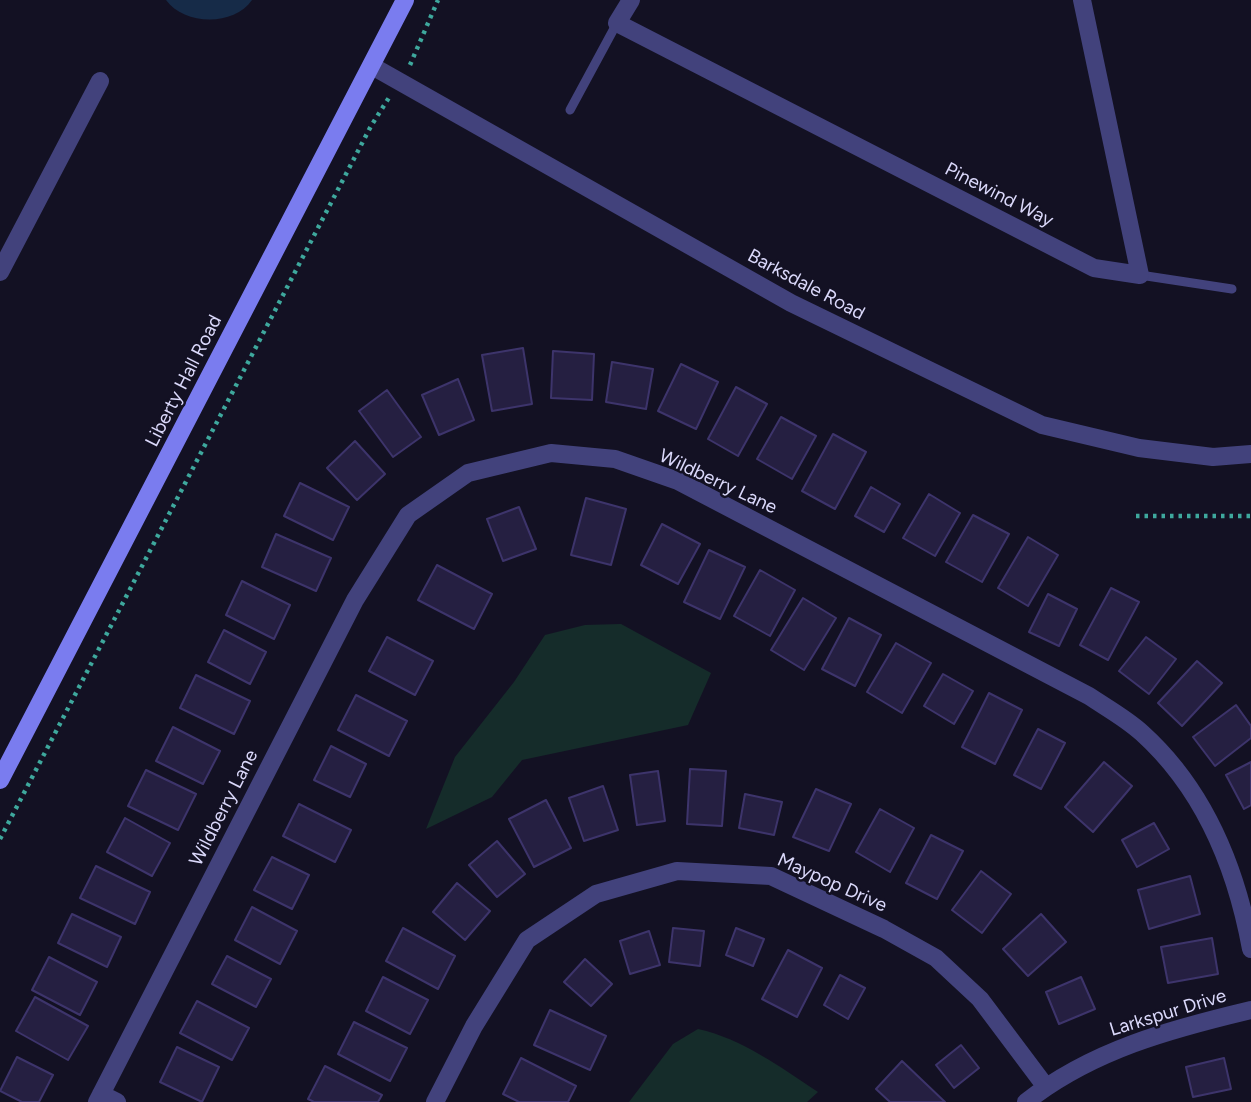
<!DOCTYPE html>
<style>
body{margin:0}
canvas{display:block;background:#131123}
</style>
<canvas width="1251" height="1102"></canvas>
<script>
const c = document.querySelector('canvas').getContext('2d');
c.lineJoin = 'round';
function fill(path, color) { c.fillStyle = color; c.fill(path, 'evenodd'); }
function strokePath(path, color, width, dash) { c.strokeStyle = color; c.lineWidth = width; c.lineCap = dash ? 'butt' : 'round'; c.setLineDash(dash || []); c.stroke(path); }
function write(font, color, halo, rows, align = 'center') {
  c.font = font + ' Figtree,sans-serif'; c.lineWidth = 5; c.setLineDash([]); c.textBaseline = 'middle'; c.strokeStyle = halo; c.fillStyle = color; for (const [text, x, y, turn = 0] of rows) {
    c.save(); c.translate(x, y); c.rotate((+turn || 0) * Math.PI / 180); c.textAlign = isNaN(turn) ? turn : align; if (halo) c.strokeText(text, 0, 0); c.fillText(text, 0, 0); c.restore();
  }
}
const green = new Path2D(`
 M621,624l90,49 -23,52 -166,35 -30,37 -66,32 29,-72 59,-75 31,-47 40,-10z
 M698,1029c45,10 82,38 120,63l-11,10h-178l44,-58z`);
const water = new Path2D(`
 M166,0h86c-19,27 -68,25 -86,0z`);
const building = new Path2D(`
 M523,348l9,56 -40,7 -10,-56z
 M553,351l41,3 -2,46 -41,-2z
 M612,362l41,7 -7,40 -40,-7z
 M681,364l37,18 -22,47 -38,-18z
 M458,379l16,41 -35,15 -17,-40z
 M736,387l31,17 -29,52 -30,-17z
 M387,390l34,47 -28,20 -34,-46z
 M781,417l35,19 -24,43 -35,-20z
 M833,434l33,18 -31,57 -33,-18z
 M355,441l30,33 -28,26 -30,-32z
 M300,483l49,24 -16,33 -49,-24z
 M871,487l29,17 -16,28 -29,-16z
 M929,494l31,19 -25,43 -32,-18z
 M586,498l40,11 -15,56 -40,-10z
 M519,507l17,42 -33,12 -16,-42z
 M973,515l36,19 -27,48 -36,-20z
 M662,524l38,20 -22,40 -37,-19z
 M276,534l55,24 -15,33 -54,-24z
 M1028,537l30,18 -30,51 -30,-18z
 M709,550l36,17 -25,52 -36,-17z
 M437,565l55,29 -18,35 -56,-29z
 M760,570l35,20 -25,46 -36,-20z
 M242,581l48,24 -16,34 -48,-24z
 M1111,588l28,14 -31,58 -28,-15z
 M1048,594l29,15 -18,37 -30,-14z
 M803,598l33,20 -32,52 -33,-20z
 M849,618l32,17 -26,51 -33,-17z
 M224,630l42,22 -16,32 -42,-22z
 M387,637l46,24 -18,34 -46,-24z
 M1146,637l30,22 -27,35 -30,-23z
 M896,643l35,20 -29,50 -35,-21z
 M1197,661l25,22 -40,43 -24,-23z
 M943,674l30,17 -19,33 -30,-18z
 M196,675l54,26 -16,33 -54,-26z
 M989,693l33,17 -27,54 -33,-17z
 M356,695l51,26 -18,35 -51,-26z
 M1236,705l15,21v12l-36,28 -22,-29z
 M173,727l47,24 -17,33 -47,-23z
 M1038,729l27,14 -24,46 -27,-14z
 M331,746l35,18 -16,33 -36,-17z
 M1104,762l28,24 -39,46 -28,-25z
 M1251,762v43l-7,4 -18,-34z
 M690,769l36,2 -4,55 -35,-2z
 M146,770l50,24 -18,36 -50,-24z
 M658,771l7,50 -28,4 -7,-50z
 M603,786l15,44 -34,11 -15,-43z
 M816,789l35,15 -22,47 -36,-14z
 M745,794l37,8 -8,33 -35,-7z
 M546,800l25,48 -37,19 -25,-48z
 M299,804l52,26 -16,32 -52,-26z
 M880,809l34,19 -24,44 -34,-20z
 M125,818l45,25 -18,33 -45,-24z
 M1154,823l15,26 -32,18 -15,-27z
 M931,835l32,16 -26,48 -31,-16z
 M497,841l28,33 -28,23 -28,-32z
 M272,857l37,18 -17,34 -38,-19z
 M96,866l54,26 -15,32 -55,-26z
 M981,871l30,23 -29,39 -30,-23z
 M1190,876l10,38 -51,15 -11,-39z
 M457,883l33,28 -25,29 -32,-28z
 M252,907l45,24 -17,33 -45,-24z
 M72,914l49,23 -14,30 -49,-24z
 M1041,914l25,28 -38,34 -25,-27z
 M403,928l52,28 -17,33 -52,-28z
 M673,928l31,3 -4,35 -31,-4z
 M736,928l28,11 -11,27 -27,-11z
 M649,931l11,34 -30,9 -10,-33z
 M1212,938l6,36 -50,9 -7,-36z
 M788,950l34,18 -25,49 -35,-18z
 M227,956l44,23 -15,28 -44,-23z
 M49,957l48,25 -17,33 -48,-25z
 M585,959l27,25 -21,22 -27,-24z
 M840,975l25,13 -17,31 -24,-14z
 M383,977l45,23 -18,34 -44,-23z
 M1081,977l14,32 -36,15 -13,-32z
 M35,997l53,29 -20,34 -52,-29z
 M197,1001l52,27 -17,32 -52,-27z
 M550,1010l56,26 -16,34 -56,-25z
 M354,1022l53,26 -17,33 -52,-27z
 M961,1045l18,23 -25,20 -18,-23z
 M177,1047l42,20 -17,35 -42,-20z
 M17,1057l36,18 -14,27h-17l-22,-11z
 M521,1058l55,28 -8,16h-49l-16,-8z
 M1224,1058l7,31 -38,8 -7,-30z
 M902,1061l43,41h-55l-14,-13z
 M325,1066l57,29 -4,7h-64l-6,-3z`);
const path = new Path2D(`
 M410,65l28,-65
 M1136,516h115
 M0,839l371,-713 19,-30`);
const service = new Path2D(`
 M570,110l47,-87
 M1140,275l92,14`);
const minor = new Path2D(`
 M631,0l-14,23 477,245 46,7 -58,-275
 M372,66l419,237 251,122 97,23 74,9 38,-3
 M0,272l100,-191
 M101,1094l16,8
 M97,1102l258,-502 53,-85 60,-42 83,-20 64,6 63,22 411,215c18,12 38,23 53,37 63,57 94,134 109,216
 M435,1102l39,-76 53,-86 69,-46 81,-23 94,5 113,53 52,29 44,41 66,88
 M1026,1102c66,-52 145,-73 225,-92`);
const secondary = new Path2D(`
 M0,780l405,-780`);
const streetNames = [
 ["Pinewind Way",999,195,27],
 ["Barksdale Road",806,285,28],
 ["Liberty Hall Road",184,381,-63],
 ["Wildberry Lane",718,482,25],
 ["Wildberry Lane",224,808,-63],
 ["Maypop Drive",832,883,24],
 ["Larkspur Drive",1168,1013,-17]
];
fill(green, '#152c2a');
fill(water, '#162b48');
fill(building, '#251f41');
strokePath(building, '#3d346b', 2);
strokePath(path, '#3ea89d', 4.5, [3.5, 5]);
strokePath(service, '#42427c', 9);
strokePath(minor, '#42427c', 18);
strokePath(secondary, '#7a7cef', 18);
write('19px', '#dad8fa', '#131123', streetNames);
</script>
